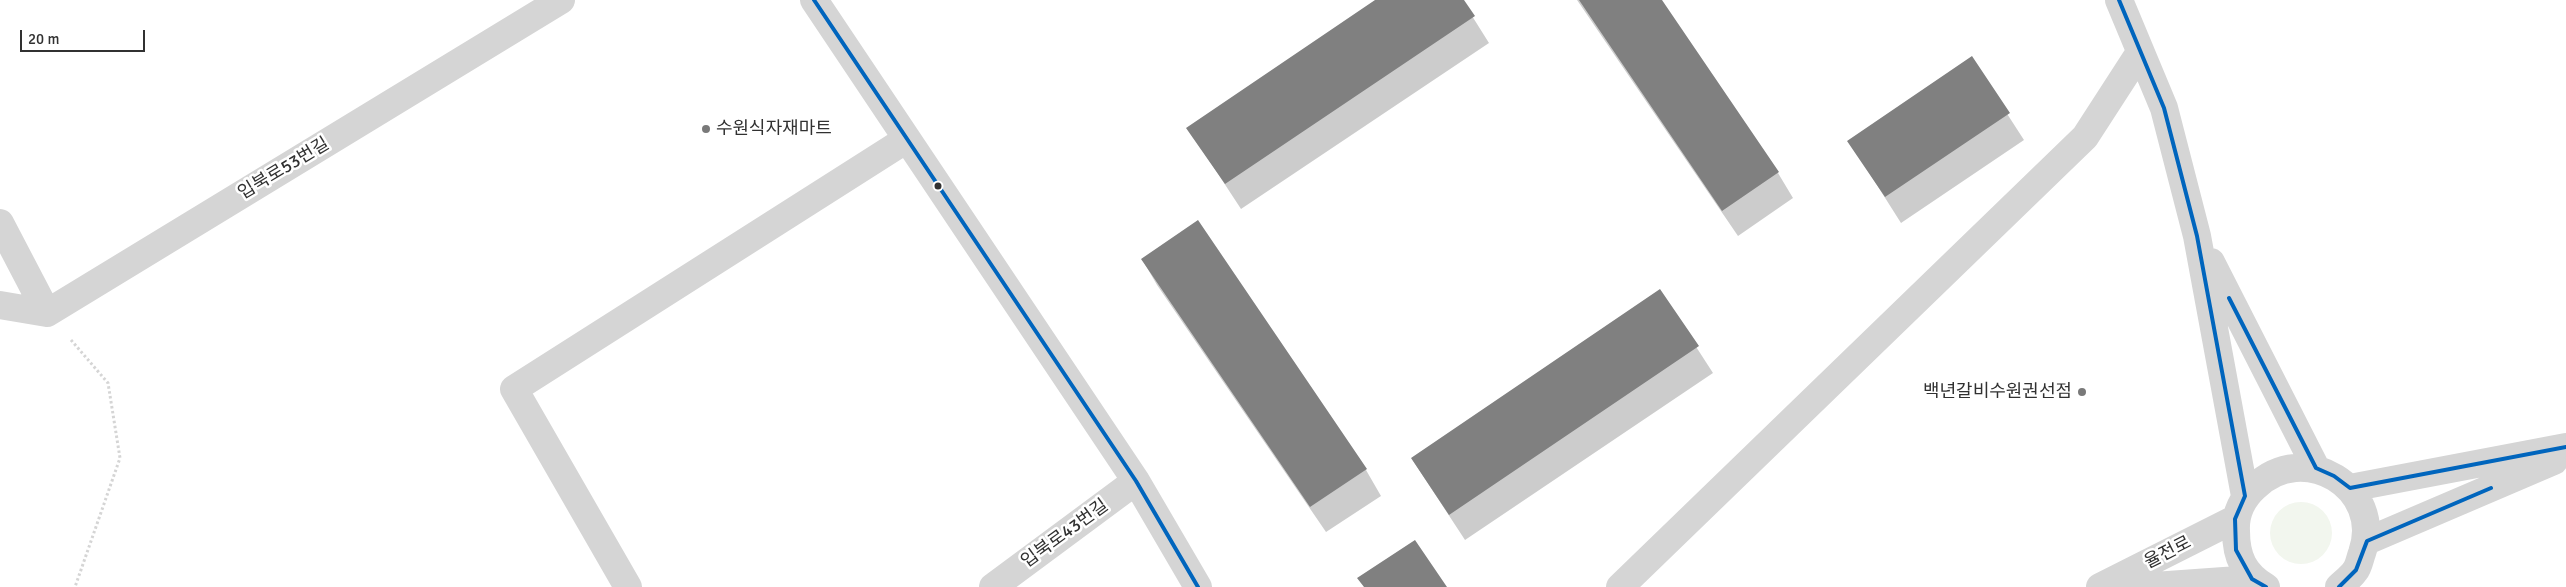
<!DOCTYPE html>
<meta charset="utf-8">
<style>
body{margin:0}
#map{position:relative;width:2566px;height:587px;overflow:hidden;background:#fff;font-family:Signika,sans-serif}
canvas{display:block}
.scale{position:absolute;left:20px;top:30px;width:125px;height:22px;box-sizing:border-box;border:2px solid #313131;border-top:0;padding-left:6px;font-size:15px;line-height:18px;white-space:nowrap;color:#313131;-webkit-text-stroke:4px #fff;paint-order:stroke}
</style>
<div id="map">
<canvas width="2566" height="587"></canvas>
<div class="scale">20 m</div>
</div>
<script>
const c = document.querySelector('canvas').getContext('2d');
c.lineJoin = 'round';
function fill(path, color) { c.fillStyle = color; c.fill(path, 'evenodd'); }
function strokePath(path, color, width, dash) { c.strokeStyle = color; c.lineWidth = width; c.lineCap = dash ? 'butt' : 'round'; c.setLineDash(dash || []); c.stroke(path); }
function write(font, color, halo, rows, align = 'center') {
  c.font = font + ' Signika,"Noto Sans KR",sans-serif'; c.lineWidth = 5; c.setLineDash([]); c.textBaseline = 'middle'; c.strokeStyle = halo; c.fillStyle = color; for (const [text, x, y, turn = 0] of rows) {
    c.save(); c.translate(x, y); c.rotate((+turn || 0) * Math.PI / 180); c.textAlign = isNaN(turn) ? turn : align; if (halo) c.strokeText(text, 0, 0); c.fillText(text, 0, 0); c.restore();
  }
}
const green = new Path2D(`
 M2270 533a31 31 0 1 1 62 0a31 31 0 1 1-62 0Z`);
const shadow = new Path2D(`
 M1378,0h84l27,43 -248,166 -53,-81z
 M1577,0h83l118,173 15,25 -55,38z
 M1971,58l53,82 -123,83 -52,-82z
 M1142,259l224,211 15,26 -55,36 -169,-247z
 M1660,291l53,82 -248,167 -53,-81z`);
const building = new Path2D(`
 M1375,0h89l11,16 -250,168 -39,-56z
 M1579,0h83l117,172 -57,39z
 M1972,56l38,57 -125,84 -38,-56z
 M1198,220l169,249 -57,38 -169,-248z
 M1660,289l39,57 -250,169 -38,-57z
 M1415,540l32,47h-83l-7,-9z`);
const path = new Path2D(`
 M71,340l37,43 12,75 -45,129`);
const minor = new Path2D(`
 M814,0l322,481 62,106
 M2119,0l45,108 33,128 48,260
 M0,223l47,90
 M2211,262l105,206
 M0,305l47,8 514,-313
 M2350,488l216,-41
 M2367,541l187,-80
 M628,587l-114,-198 393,-250
 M993,587l143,-106
 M1620,587l465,-450 55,-85
 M2100,587l135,-68
 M2140,587l112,-8
 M2266,587c-22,-13 -30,-30 -30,-56 -1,-18 6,-32 19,-44 48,-48 130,1 107,66 -2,5 -3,13 -7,18 -4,6 -11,11 -16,16`);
const bus1 = new Path2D(`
 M814,0l322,481 62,106
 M2119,0l45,108 33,128 48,260 -10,23 1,31 16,29 14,8
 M2229,298l87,170 18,8 16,12 216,-41
 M2339,587l17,-17 11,-29 124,-53`);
const markers = [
 [706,129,5,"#797979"],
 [938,186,4.5,"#313131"],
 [2082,392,5,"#797979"]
];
const poiNames = [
 ["수원식자재마트",716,129],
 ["백년갈비수원권선점",2072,392,"right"]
];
const streetNames = [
 ["입북로53번길",284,169,-31],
 ["입북로43번길",1065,534,-36],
 ["율전로",2168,553,-27]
];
fill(green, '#f2f6ee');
fill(shadow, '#0003');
fill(building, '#808080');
strokePath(path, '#d5d5d5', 3, [2.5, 2.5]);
strokePath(minor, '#d5d5d5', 28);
strokePath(bus1, '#0065bd', 4);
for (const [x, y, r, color] of markers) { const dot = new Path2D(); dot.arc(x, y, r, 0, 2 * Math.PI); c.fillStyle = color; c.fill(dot); strokePath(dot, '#fff', 2); }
write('18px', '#313131', '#fff', poiNames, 'left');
write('18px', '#313131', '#fff', streetNames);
</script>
